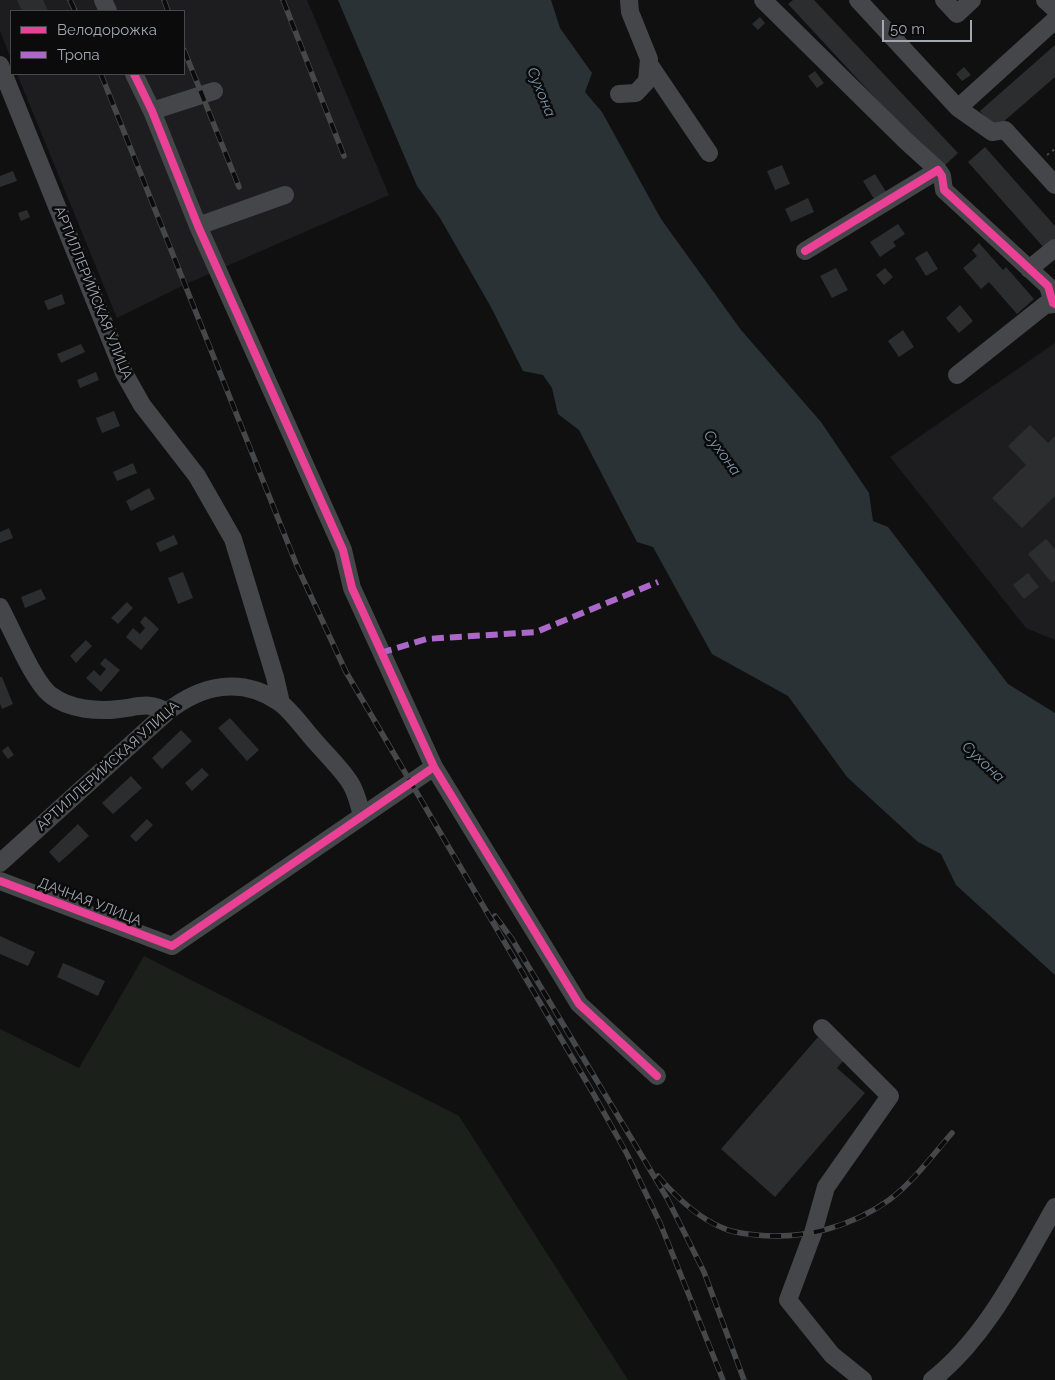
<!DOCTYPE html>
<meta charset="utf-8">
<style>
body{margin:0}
#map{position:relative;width:1055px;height:1380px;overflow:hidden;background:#101011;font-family:Raleway,sans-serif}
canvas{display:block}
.legend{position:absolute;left:10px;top:10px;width:175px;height:65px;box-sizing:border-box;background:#0b0b0c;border:1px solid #48494e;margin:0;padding:6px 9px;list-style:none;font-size:15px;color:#a3a7b0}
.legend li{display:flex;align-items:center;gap:10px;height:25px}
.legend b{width:25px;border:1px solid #48494e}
.scale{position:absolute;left:882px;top:20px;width:90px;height:22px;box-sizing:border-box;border:2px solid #a3a7b0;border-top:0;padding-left:6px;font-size:15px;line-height:18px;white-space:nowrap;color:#a3a7b0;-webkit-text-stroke:4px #0b0b0c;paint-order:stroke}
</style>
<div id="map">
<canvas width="1055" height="1380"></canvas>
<ul class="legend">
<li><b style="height:6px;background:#ea4096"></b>Велодорожка</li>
<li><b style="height:6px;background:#ac68c9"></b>Тропа</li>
</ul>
<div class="scale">50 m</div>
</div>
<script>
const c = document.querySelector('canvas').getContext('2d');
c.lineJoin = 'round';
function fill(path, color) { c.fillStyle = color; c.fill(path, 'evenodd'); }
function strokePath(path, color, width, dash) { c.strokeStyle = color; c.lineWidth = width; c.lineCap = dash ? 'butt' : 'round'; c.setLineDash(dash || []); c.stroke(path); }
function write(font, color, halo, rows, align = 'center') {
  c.font = font + ' Raleway,sans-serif'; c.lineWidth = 5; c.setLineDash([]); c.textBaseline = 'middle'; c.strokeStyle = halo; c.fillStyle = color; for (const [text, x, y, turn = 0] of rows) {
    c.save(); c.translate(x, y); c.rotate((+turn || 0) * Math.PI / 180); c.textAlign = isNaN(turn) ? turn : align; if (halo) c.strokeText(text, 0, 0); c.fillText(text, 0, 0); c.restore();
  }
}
const built = new Path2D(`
 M0,0h307l82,195 -201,88 -71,35 -100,-244h167v-63h-173v48l-11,-28z
 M1055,343v297l-29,-12 -136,-171z`);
const green = new Path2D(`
 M144,956l315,160 169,264h-628v-351l79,39z`);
const water = new Path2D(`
 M338,0h213l9,28 32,45 -7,19 17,20 59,107 80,111 80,92 48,71 4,28 15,6 120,157 47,29v262l-99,-90 -15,-31 -23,-12 -71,-65 -59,-81 -76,-42 -59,-107 -16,-5 -58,-112 -21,-16 -6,-26 -9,-13 -20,-4 -31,-62 -52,-91 -23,-32z`);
const building = new Path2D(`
 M17,0h26l5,11h-26z
 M793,0h21l144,153 -17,16 -153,-165z
 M760,17l5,6 -7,7 -6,-6z
 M1055,45v32l-60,52 -15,-18z
 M964,67l7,8 -9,6 -6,-7z
 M815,71l9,12 -7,5 -9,-12z
 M985,147l70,79v14l-10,9 -77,-87z
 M782,165l8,19 -15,6 -8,-19z
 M13,171l4,10 -17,6v-11z
 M875,174l11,18 -12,7 -11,-18z
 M808,198l6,14 -23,10 -6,-13z
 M27,210l3,7 -9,4 -3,-8z
 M898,224l7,10 -12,8 3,4 -16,11 -10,-15z
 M979,243l24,27 3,-3 28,32 -17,15 -28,-32 -8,7 -18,-21 14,-12 -5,-6z
 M927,251l11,18 -12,7 -11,-18z
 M836,268l12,22 -16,8 -12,-22z
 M885,268l8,9 -9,8 -8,-10z
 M62,294l3,10 -17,6 -4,-9z
 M960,305l13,16 -14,12 -13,-15z
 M903,330l11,17 -15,10 -11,-16z
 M81,344l4,8 -24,11 -4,-9z
 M96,372l3,8 -19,8 -3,-8z
 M114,411l6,15 -18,7 -6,-15z
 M1030,425l18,18 7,-7v60l-33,32 -30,-30 34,-33 -18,-19z
 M133,463l4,10 -20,8 -4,-9z
 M149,488l6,11 -24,12 -5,-10z
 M9,528l4,10 -13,5v-11z
 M174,535l4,9 -18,8 -4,-9z
 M1046,539l9,10v31l-3,3 -24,-29z
 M183,572l10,26 -15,6 -10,-26z
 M1028,573l11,14 -15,12 -11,-14z
 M41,589l5,10 -21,9 -4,-11z
 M127,602l6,6 -15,16 -7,-6z
 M145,616l14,13 -18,21 -15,-13 7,-9 7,6 5,-6 -5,-6z
 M86,640l6,6 -16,17 -6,-7z
 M105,658l15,12 -19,22 -15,-14 8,-8 6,6 6,-7 -6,-5z
 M0,677h2l11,27 -11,5 -2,-5z
 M230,718l29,32 -12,11 -29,-33z
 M181,730l11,11 -30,28 -10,-11z
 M8,746l6,9 -6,4 -6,-8z
 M202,768l7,7 -17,16 -7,-8z
 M131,776l11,12 -29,26 -11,-11z
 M147,819l6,6 -17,17 -6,-6z
 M78,824l11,12 -30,27 -10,-11z
 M0,936l35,16 -7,14 -28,-12z
 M63,963l42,18 -7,15 -41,-19z
 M818,1037l26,23 -7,8 28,25 -90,104 -54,-48z`);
const path = new Path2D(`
 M1047,155l8,-6`);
const minor = new Path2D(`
 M103,0l5,11
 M763,0l143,141 32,29 4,6 2,14 104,96 5,17
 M858,0l100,108 97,-88
 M944,0l13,14 15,-14
 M1045,0l10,9
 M649,64l60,89
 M0,65l124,308 18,32 55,71 36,63 42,138 6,26
 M619,94l17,-1 11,-12 2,-22 -19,-47 -1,-12
 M958,108l34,24 13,-2 50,55
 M152,111l62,-20
 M198,226l87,-31
 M805,251l133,-81
 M1029,269l26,-21
 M957,375l88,-70 10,-1
 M0,607c11,20 34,77 52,89 17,13 46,16 67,13 19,-2 30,-8 48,3
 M434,767l145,237 78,72
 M0,863l167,-151c34,-27 74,-36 112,-10 12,8 24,26 34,37 10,12 33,34 39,47 5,9 7,20 10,29
 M0,881l172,65 262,-179 -82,-179 -9,-38 -145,-324 -46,-115 -18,-37
 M822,1028l68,68 -64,91 -13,46 -25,67 44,55 31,25
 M932,1380c55,-43 89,-114 123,-173`);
const rail = new Path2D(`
 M70,0l5,11
 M164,0l4,11
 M283,0l61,156
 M184,50l55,137
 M101,74l196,492 49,106 247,421 34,61 33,69 63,157
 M495,916l17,23 155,259 37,74 40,108
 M658,1176c18,21 40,42 65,52 10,5 23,6 33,7 47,5 95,-8 133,-35 24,-18 43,-44 63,-67`);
const quiet = new Path2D(`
 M380,653l46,-14 110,-7 122,-50`);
const cycleway = new Path2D(`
 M805,251l133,-81 4,6 2,14 104,96 5,17 2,1
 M434,767l145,237 78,72
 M0,881l172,65 262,-179 -82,-179 -9,-38 -145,-324 -46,-115 -18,-37`);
const streetNames = [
 ["АРТИЛЛЕРИЙСКАЯ УЛИЦА",93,293,68],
 ["АРТИЛЛЕРИЙСКАЯ УЛИЦА",108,766,-42],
 ["ДАЧНАЯ УЛИЦА",90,902,21]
];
const waterNames = [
 ["Сухона",541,92,68],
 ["Сухона",722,453,54],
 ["Сухона",983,762,43]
];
fill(built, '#1d1d1f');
fill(green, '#1b201b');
fill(water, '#2a3236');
fill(building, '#2c2d2e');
strokePath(path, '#46484a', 2, [2.5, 4]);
strokePath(minor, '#454649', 18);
strokePath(rail, '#464749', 5.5);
strokePath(rail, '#0b0b0c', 4, [11]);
strokePath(quiet, '#ac68c9', 6, [12, 6]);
strokePath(cycleway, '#ea4096', 8);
write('14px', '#a3a7b0', '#0b0b0c', streetNames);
write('italic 15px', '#7d95a8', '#0b0b0c', waterNames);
</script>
